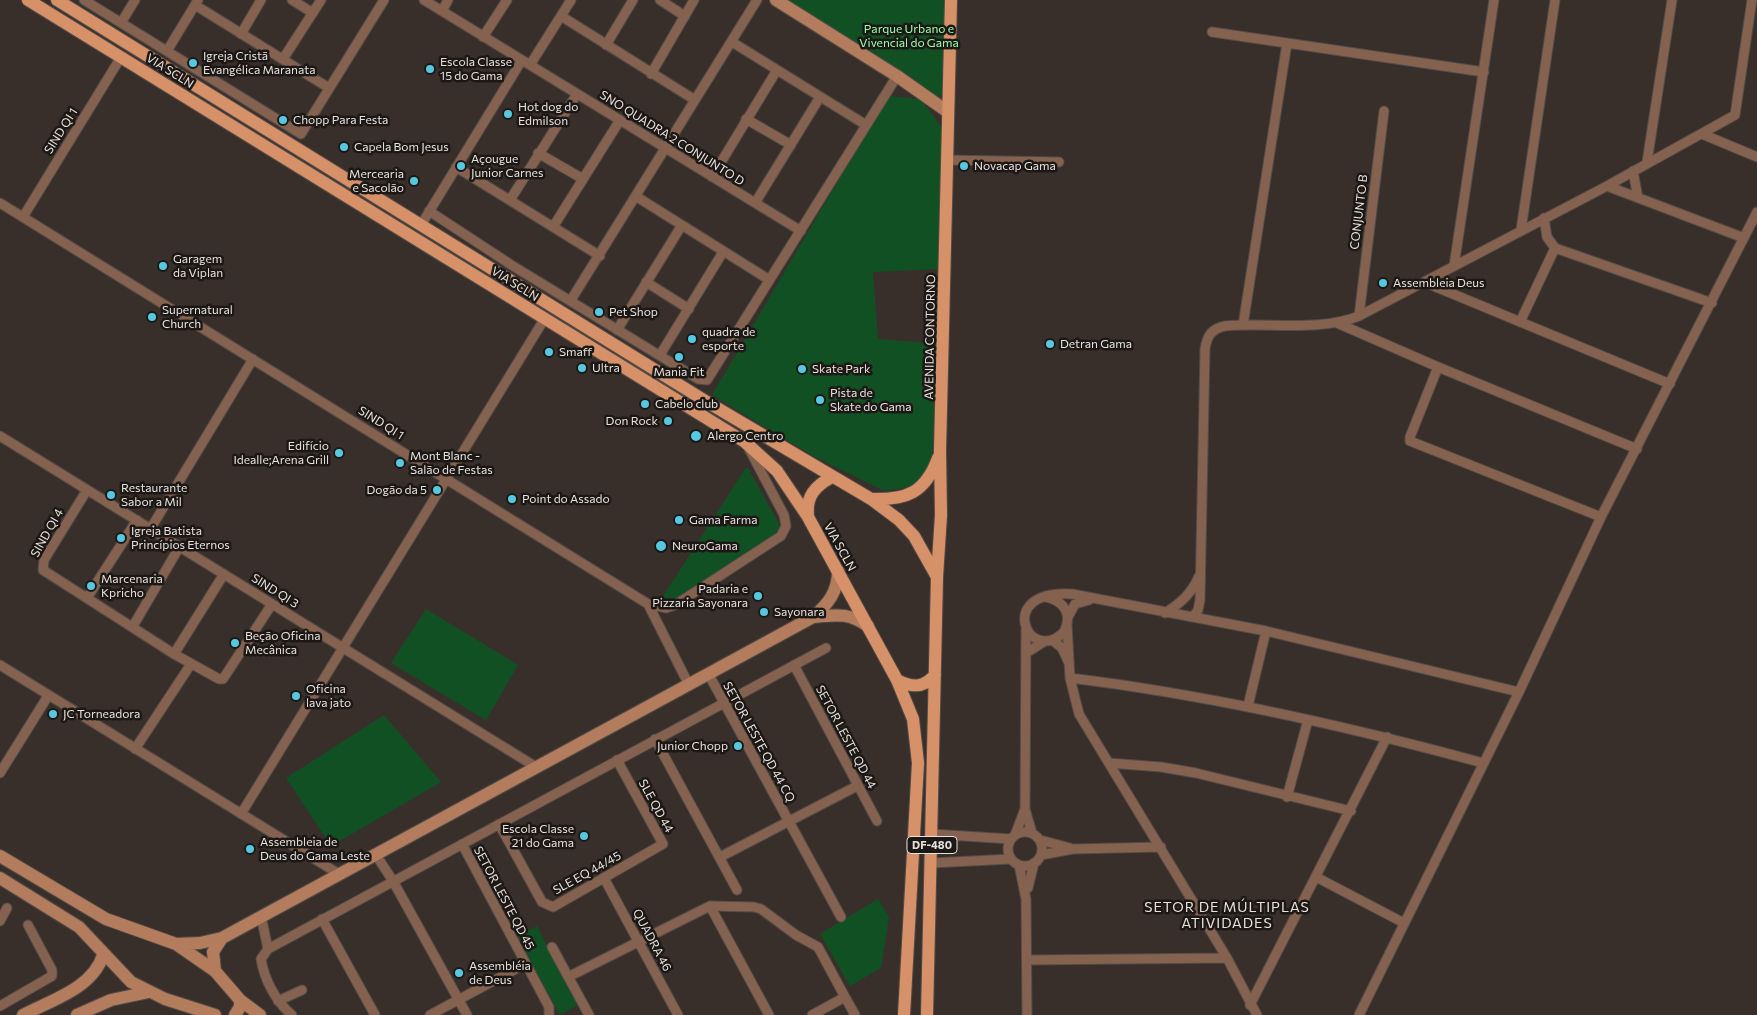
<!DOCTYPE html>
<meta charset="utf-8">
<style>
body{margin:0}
canvas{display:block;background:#382f2a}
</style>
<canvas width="1757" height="1015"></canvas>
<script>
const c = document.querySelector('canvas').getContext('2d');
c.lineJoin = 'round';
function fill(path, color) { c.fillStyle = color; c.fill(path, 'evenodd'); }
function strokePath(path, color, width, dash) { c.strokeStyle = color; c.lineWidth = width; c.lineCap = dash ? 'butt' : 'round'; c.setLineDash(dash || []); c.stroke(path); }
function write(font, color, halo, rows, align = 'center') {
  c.font = font + ' Commissioner,sans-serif'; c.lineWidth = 5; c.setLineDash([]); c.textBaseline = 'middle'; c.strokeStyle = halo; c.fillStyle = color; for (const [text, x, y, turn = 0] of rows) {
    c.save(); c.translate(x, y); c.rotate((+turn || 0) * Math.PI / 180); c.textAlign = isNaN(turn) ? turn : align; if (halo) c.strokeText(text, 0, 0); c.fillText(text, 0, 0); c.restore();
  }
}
const green = new Path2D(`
 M782,0h165l-3,90 -4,7 -8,-1z
 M888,96l33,3 21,29 -3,141 -66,3 5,67 49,4 9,29 -4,91 -14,23 -34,5 -69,-34 -103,-62z
 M748,468l34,61 -44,33 -59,37 -19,2 85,-132z
 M426,609l92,56 -32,55 -95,-57z
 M384,715l57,67 -110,64 -45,-68z
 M878,899l11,18 -8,51 -31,18 -30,-52z
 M537,926l41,79 -18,10 -43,-78z`);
const street = new Path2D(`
 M84,0l217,134 83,-134
 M292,0l21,13
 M424,0l377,231
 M660,0l25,16
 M195,5l134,83
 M442,11l6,-11
 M561,16l134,84
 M121,23l14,-23
 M1212,32l272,40
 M241,34l20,-34
 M483,37l24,-37
 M732,42l134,83
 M606,45l27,-45
 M167,51l31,-51
 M283,59l38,-59
 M530,65l41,-65
 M651,74l43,-74
 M746,119l45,26
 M1702,134l55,23
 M538,153l45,26
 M946,160l113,2
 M1647,162l25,-162
 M456,167l144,89
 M1633,171l5,27
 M712,177l65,-107
 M1607,186l137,52
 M637,197l131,82
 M510,200l67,-106
 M0,203l648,401 41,81
 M755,203l65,-106
 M429,211l84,55 185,113 9,1 190,-304
 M23,217l98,-160
 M1544,218l3,19 8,11 157,55
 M421,225l101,-165
 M553,227l67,-107
 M1521,230l34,-230
 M1454,266l40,-266
 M646,282l43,27
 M1424,282l246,102
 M571,300l186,-300
 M1359,316l25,-205
 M1520,322l35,-74
 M1337,323l101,44 199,82
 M1243,325l44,-282
 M617,330l65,-105
 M660,355l63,-103
 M1438,367l-28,70v4l191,76
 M0,436l536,331
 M87,490l-43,70 -1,10 131,84 45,25h4l49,-75
 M151,528l102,-169
 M1046,597c18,4 27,17 18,35 -35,35 -71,-43 8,-38l194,37 253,61 -160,323
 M87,598l50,-78
 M648,604l18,4 9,-3 106,-69 5,-10 -2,-11 -36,-68
 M1165,613c16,-10 27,-20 34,-37
 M1068,617l7,-13 14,-4
 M1193,617l5,-7 2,-10 5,-251c2,-13 6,-20 20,-23 42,-4 95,6 134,-10l248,-130 128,-71 17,-115
 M1067,625l3,53 9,36 148,244 30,57
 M133,626l47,-80
 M1026,629l-1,180 7,24
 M1052,640l10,8 6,13
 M1026,653l19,-12
 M174,654l50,-80
 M0,665l339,209
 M794,665l83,156
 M709,675l132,242
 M1070,678c140,17 277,48 413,85
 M1519,692l82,-175 156,-305
 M1248,706l18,-75
 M655,739l82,151
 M135,749l56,-85
 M1109,763l52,4 35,6 155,38
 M0,773l48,-77
 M1287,797l21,-77
 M241,814l304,-496
 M499,824l43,78 11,5 110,-63 -46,-84
 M1008 849a17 17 0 1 1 34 0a17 17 0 1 1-34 0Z
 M932,834l79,5
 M1015,835l10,-26
 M1040,840l30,8
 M462,844l87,163v8
 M376,855l17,26 74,134
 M1041,855l32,-6 88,-2
 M720,857l137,-71
 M932,863l79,-4
 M1019,865l7,34 1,116
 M1316,877l88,46
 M604,878l74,137
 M1028,888l6,-25
 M710,906l59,109
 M261,916l7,33
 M322,919l53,96
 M0,921l7,-13
 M552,947l37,68
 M1027,960l200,-2
 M568,977l142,-71 44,1 7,2 35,26 22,12 27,50
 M278,1001l24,-11
 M1250,1005l137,-268
 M0,1006l52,-30v-6l-24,-45
 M292,1015c-16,-13 -28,-36 -31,-56l7,-10 558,-301
 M430,1015l95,-51
 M812,1015l33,-18 10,18`);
const secondary = new Path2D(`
 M776,0l121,76 51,36
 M813,617c24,-2 35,-5 55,9
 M0,856l106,63 70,25 39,27 25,29 20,15
 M0,878l79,49 52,55 34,17 50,16
 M176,944l24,-1 22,-5 591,-321c15,-13 25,-25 25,-46
 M215,971l-2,-19 9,-14
 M23,1015c29,-15 70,-27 80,-60
 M77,1015l34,-15 38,-8
 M235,1015l5,-8v-7`);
const primary = new Path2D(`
 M28,0l717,442 32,29 31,46 89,163 16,39 5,44 -14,252
 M57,0l650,402 164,97 28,21 15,16 23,41
 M871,499c36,1 54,-6 67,-41
 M808,516c-2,-20 7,-30 24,-39
 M897,680c15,8 27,8 38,-5
 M927,1015l10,-438 4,-62 -1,-65 11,-450`);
const markers = [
 [193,63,5,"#56c9e1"],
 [430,69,5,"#56c9e1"],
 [508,114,5,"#56c9e1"],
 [283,120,5,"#56c9e1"],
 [344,147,5,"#56c9e1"],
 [461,166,5,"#56c9e1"],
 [964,166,5,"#56c9e1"],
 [414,181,5,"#56c9e1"],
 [163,266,5,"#56c9e1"],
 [1383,283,5,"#56c9e1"],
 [599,312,5,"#56c9e1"],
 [152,317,5,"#56c9e1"],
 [692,339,5,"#56c9e1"],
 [1050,344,5,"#56c9e1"],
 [549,352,5,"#56c9e1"],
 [679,357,5,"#56c9e1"],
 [582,368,5,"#56c9e1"],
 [802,369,5,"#56c9e1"],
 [820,400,5,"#56c9e1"],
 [645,404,5,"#56c9e1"],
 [668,421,5,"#56c9e1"],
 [696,436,6,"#56c9e1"],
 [339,453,5,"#56c9e1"],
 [400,463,5,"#56c9e1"],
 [437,490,5,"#56c9e1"],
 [111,495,5,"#56c9e1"],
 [512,499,5,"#56c9e1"],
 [679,520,5,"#56c9e1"],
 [121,538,5,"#56c9e1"],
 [661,546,6,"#56c9e1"],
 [91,586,5,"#56c9e1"],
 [758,596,5,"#56c9e1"],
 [764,612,5,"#56c9e1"],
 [235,643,5,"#56c9e1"],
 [296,696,5,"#56c9e1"],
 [53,714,5,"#56c9e1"],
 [738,746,5,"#56c9e1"],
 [584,836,5,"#56c9e1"],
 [250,849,5,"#56c9e1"],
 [459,973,5,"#56c9e1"]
];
const shields = [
 [932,845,50]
];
const shieldNames = [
 ["DF-480",932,845]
];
const parkNames = [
 ["Parque Urbano e",909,29],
 ["Vivencial do Gama",909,43]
];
const poiNames = [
 ["Igreja Cristã",203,56],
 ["Evangélica Maranata",203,70],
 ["Escola Classe",440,62],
 ["15 do Gama",440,76],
 ["Hot dog do",518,107],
 ["Edmilson",518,121],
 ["Chopp Para Festa",293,120],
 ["Capela Bom Jesus",354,147],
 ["Açougue",471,159],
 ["Junior Carnes",471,173],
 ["Novacap Gama",974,166],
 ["Mercearia",404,174,"right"],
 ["e Sacolão",404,188,"right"],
 ["Garagem",173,259],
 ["da Viplan",173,273],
 ["Assembleia Deus",1393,283],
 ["Supernatural",162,310],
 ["Church",162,324],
 ["Pet Shop",609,312],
 ["quadra de",702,332],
 ["esporte",702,346],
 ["Detran Gama",1060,344],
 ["Smaff",559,352],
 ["Ultra",592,368],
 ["Skate Park",812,369],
 ["Mania Fit",679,372,"center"],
 ["Pista de",830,393],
 ["Skate do Gama",830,407],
 ["Cabelo club",655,404],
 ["Don Rock",658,421,"right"],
 ["Alergo Centro",707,436],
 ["Edifício",329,446,"right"],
 ["Idealle;Arena Grill",329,460,"right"],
 ["Mont Blanc -",410,456],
 ["Salão de Festas",410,470],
 ["Restaurante",121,488],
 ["Sabor a Mil",121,502],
 ["Dogão da 5",427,490,"right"],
 ["Point do Assado",522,499],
 ["Gama Farma",689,520],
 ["Igreja Batista",131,531],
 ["Princípios Eternos",131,545],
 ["NeuroGama",672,546],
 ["Marcenaria",101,579],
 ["Kpricho",101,593],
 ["Padaria e",748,589,"right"],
 ["Pizzaria Sayonara",748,603,"right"],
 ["Sayonara",774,612],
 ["Beção Oficina",245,636],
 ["Mecânica",245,650],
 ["Oficina",306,689],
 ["lava jato",306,703],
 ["JC Torneadora",63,714],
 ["Junior Chopp",728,746,"right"],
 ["Escola Classe",574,829,"right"],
 ["21 do Gama",574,843,"right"],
 ["Assembleia de",260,842],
 ["Deus do Gama Leste",260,856],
 ["Assembléia",469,966],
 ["de Deus",469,980]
];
const streetNames = [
 ["VIA SCLN",170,71,32],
 ["SIND QI 1",61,131,-58],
 ["SNO QUADRA 2 CONJUNTO D",672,138,32],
 ["CONJUNTO B",1359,212,-83],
 ["VIA SCLN",515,284,32],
 ["AVENIDA CONTORNO",930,337,-89],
 ["SIND QI 1",381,423,32],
 ["SIND QI 4",47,533,-61],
 ["VIA SCLN",840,547,61],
 ["SIND QI 3",275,591,32],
 ["SETOR LESTE QD 44",846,737,62],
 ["SETOR LESTE QD 44 CQ",759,742,61],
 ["SLE QD 44",656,806,61],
 ["SLE EQ 44/45",587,873,-29],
 ["SETOR LESTE QD 45",504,898,62],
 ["QUADRA 46",652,940,62]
];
const neighbourhoodNames = [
 ["SETOR DE MÚLTIPLAS",1227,907],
 ["ATIVIDADES",1227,923]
];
fill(green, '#115022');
strokePath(street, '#544b47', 11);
strokePath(secondary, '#544b47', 14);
strokePath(primary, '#544b47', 14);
strokePath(street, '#85624f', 9);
strokePath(secondary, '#b37d5d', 12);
strokePath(primary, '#d79168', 12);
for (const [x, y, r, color] of markers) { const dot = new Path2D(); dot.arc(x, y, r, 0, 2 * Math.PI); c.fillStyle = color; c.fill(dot); strokePath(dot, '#1c1816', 2); }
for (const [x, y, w] of shields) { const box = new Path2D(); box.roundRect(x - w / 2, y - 8.5, w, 17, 4); c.fillStyle = '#1c1816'; c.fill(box); strokePath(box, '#e7e1dd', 1); }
write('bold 11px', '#e7e1dd', null, shieldNames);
write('12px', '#98fda9', '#1c1816', parkNames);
write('12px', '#e7e1dd', '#1c1816', poiNames, 'left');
write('12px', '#e7e1dd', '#1c1816', streetNames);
c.letterSpacing = '1px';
write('14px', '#e7e1dd', '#1c1816', neighbourhoodNames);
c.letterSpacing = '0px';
</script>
